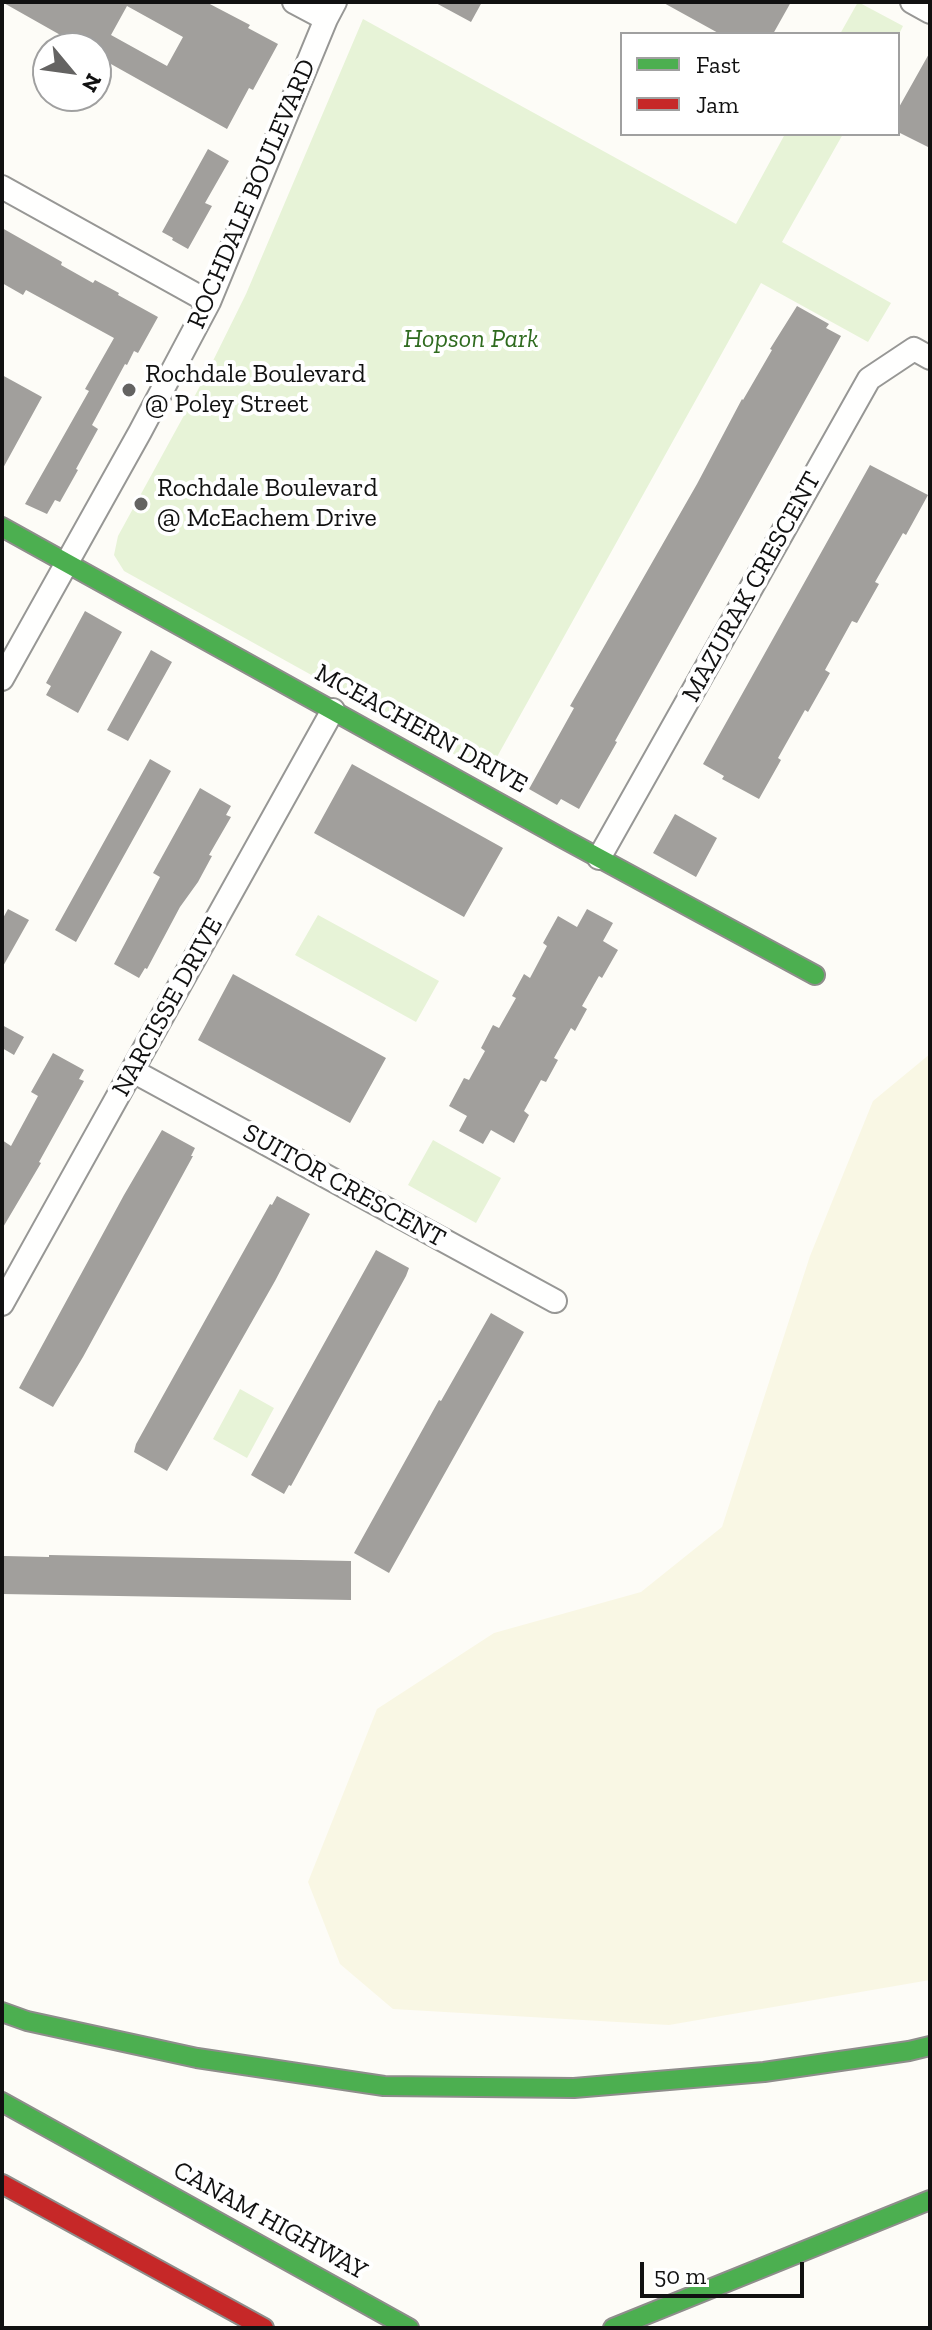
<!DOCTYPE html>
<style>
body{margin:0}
#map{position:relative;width:932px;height:2330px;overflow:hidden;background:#fdfcf7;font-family:"Zilla Slab",serif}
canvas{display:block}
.frame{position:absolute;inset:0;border:4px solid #111;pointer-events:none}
.legend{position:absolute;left:620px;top:32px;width:280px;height:104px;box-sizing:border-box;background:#fff;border:2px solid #a0a0a0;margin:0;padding:10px 14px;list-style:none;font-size:24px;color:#111}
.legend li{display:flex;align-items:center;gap:16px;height:40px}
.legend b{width:40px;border:2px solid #a0a0a0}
.north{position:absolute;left:32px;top:32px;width:80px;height:80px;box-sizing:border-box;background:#fff;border:2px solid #a0a0a0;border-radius:50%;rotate:119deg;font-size:22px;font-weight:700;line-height:32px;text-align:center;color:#111}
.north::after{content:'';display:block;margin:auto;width:28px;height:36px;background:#646362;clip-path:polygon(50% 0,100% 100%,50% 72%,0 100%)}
.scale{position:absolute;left:640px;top:2262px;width:164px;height:36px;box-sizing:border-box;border:4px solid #111;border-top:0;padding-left:10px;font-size:24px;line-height:28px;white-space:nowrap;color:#111;-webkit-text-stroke:6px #fff;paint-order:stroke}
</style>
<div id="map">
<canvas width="932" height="2330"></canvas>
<div class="frame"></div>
<ul class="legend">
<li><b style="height:10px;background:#4caf50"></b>Fast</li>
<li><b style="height:10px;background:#c62828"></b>Jam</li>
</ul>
<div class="north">N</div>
<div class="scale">50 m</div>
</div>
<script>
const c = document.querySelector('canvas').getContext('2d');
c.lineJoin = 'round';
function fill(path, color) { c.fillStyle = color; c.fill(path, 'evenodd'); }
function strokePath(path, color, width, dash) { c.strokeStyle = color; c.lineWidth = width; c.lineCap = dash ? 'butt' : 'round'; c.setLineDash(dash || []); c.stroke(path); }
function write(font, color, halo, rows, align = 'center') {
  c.font = font + ' "Zilla Slab",serif'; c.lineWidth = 8; c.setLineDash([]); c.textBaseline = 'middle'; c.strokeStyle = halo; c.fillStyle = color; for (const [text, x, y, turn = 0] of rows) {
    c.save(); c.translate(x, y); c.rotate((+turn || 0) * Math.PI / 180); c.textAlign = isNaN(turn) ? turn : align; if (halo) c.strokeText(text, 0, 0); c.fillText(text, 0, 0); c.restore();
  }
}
const farmland = new Path2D(`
 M930,1054v926l-261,45 -276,-16 -53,-45 -32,-82 69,-173 117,-76 147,-41 81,-65 88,-271 63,-155z`);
const green = new Path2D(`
 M858,2l45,24 -5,10v-2h-58z
 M363,19l373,205 49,-90h58l-61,108 109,61 -23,39 -107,-59 -273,490 -364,-202 -10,-16 4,-19 87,-159 41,-83z
 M318,915l121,66 -23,41 -121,-67z
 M433,1140l68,38 -25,45 -68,-38z
 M240,1389l34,19 -27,50 -34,-19z`);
const building = new Path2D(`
 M2,2h204l44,23 -2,3 30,16 -25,46 -4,-2 -22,41 -125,-70 1,-2 -7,-4v-5h-9l-15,-8 -1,1zM127,6l56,31 -16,29 -56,-31z
 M434,2h48l-11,20z
 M662,2h129l-18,32h-53z
 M930,52v96l-32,-16v-23z
 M208,149l21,12 -24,42 7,3 -24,43 -16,-9 1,-2 -11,-6z
 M2,228l60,34 -1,3 32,18 2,-3 24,13 -1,2 40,22 -20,36 -4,-2 -7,14 -2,-1 -33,61 6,4 -22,40 2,1 -18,32 -5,-2 -8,14 -22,-10 64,-113 -4,-2 29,-51 -88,-48 -3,5 -21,-12z
 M797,306l32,18 -3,4 15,8 -226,405 2,1 -38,67 -18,-10 -4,6 -28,-16 45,-81 -4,-2 127,-222 45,-85 1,1 29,-50 -2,-1z
 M2,375l40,22 -40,73z
 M870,465l58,30 -22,40 -3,-2 -28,49 4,2 -22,39 -5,-2 -27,49 5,3 -22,39 -3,-2 -27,48 3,2 -22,39 -37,-20 2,-3 -21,-12z
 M85,611l37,21 -44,81 -32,-18 5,-9 -5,-3z
 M151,650l21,12 -44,79 -21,-11z
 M150,759l21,12 -95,171 -21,-12z
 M352,764l151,84 -39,69 -150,-84z
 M200,788l31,18 -5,9 5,2 -22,38 3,1 -14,26 -18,25 -33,62 -2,-1 -6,10 -25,-14 46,-87 -7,-4z
 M675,814l42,24 -21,39 -43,-24z
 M8,909l21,11 -27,48v-48z
 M587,909l26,14 -10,18 15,9 -16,28 -3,-2 -17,30 5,3 -12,22 -4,-3 -17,30 4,2 -12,22 -5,-2 -17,31 5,4 -15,28 -23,-13 -8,14 -24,-13 8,-15 -18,-10 15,-28 5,2 16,-29 -4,-3 12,-23 6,3 17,-30 -4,-2 12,-22 6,4 17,-32 -4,-3 15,-27 19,11z
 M233,974l153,84 -36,65 -152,-83z
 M2,1025l22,12 -10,18 -12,-7z
 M53,1053l31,17 -5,9 5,2 -45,81 2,1 -39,66v-89l9,6 27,-50 -7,-4z
 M162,1130l33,18 -4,8h2l-110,201 -30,50 -34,-19 105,-193z
 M277,1196l33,18 -35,67 -108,190 -33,-19 2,-8 134,-240 2,1z
 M376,1250l33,18 -3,8 -115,210 -2,-1 -5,9 -33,-19z
 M491,1313l33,19 -135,241 -35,-20 85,-153 2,1z
 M49,1555l302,6v39l-349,-6 2,-38 45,1z`);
const street = new Path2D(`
 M294,2l32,17
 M912,2l18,10
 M2,187l207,115
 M2,679l138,-247 69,-130 117,-283 9,-17
 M599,858l270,-479 45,-30 16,9
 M133,1071l422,230
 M2,1304l331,-594`);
const fast = new Path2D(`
 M2,527l562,312 251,136
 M2,2012l25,9 170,37 187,28 190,2 190,-16 145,-21 21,-5
 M2,2102l407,226
 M613,2328l317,-128`);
const jam = new Path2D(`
 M2,2184l262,144`);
const markers = [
 [129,390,8,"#646362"],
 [141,504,8,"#646362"]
];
const streetNames = [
 ["ROCHDALE BOULEVARD",252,194,-67],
 ["MAZURAK CRESCENT",752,587,-61],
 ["MCEACHERN DRIVE",421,729,29],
 ["NARCISSE DRIVE",168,1007,-61],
 ["SUITOR CRESCENT",344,1186,29],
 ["CANAM HIGHWAY",270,2221,29]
];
const parkNames = [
 ["Hopson Park",471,340]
];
const poiNames = [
 ["Rochdale Boulevard",145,375],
 ["@ Poley Street",145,405],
 ["Rochdale Boulevard",157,489],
 ["@ McEachem Drive",157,519]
];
fill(farmland, '#f9f7e4');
fill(green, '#e7f3d7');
fill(building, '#a19f9c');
strokePath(street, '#979795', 26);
strokePath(fast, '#8e8d8b', 22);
strokePath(jam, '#8e8d8b', 22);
strokePath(street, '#fffffe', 22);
strokePath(fast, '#4caf50', 18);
strokePath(jam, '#c62828', 18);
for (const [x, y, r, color] of markers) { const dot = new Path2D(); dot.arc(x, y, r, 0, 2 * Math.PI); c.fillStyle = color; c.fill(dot); strokePath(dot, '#fff', 3); }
write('26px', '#111', '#fff', streetNames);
write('italic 26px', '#2f6b1f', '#fff', parkNames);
write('26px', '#111', '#fff', poiNames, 'left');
</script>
